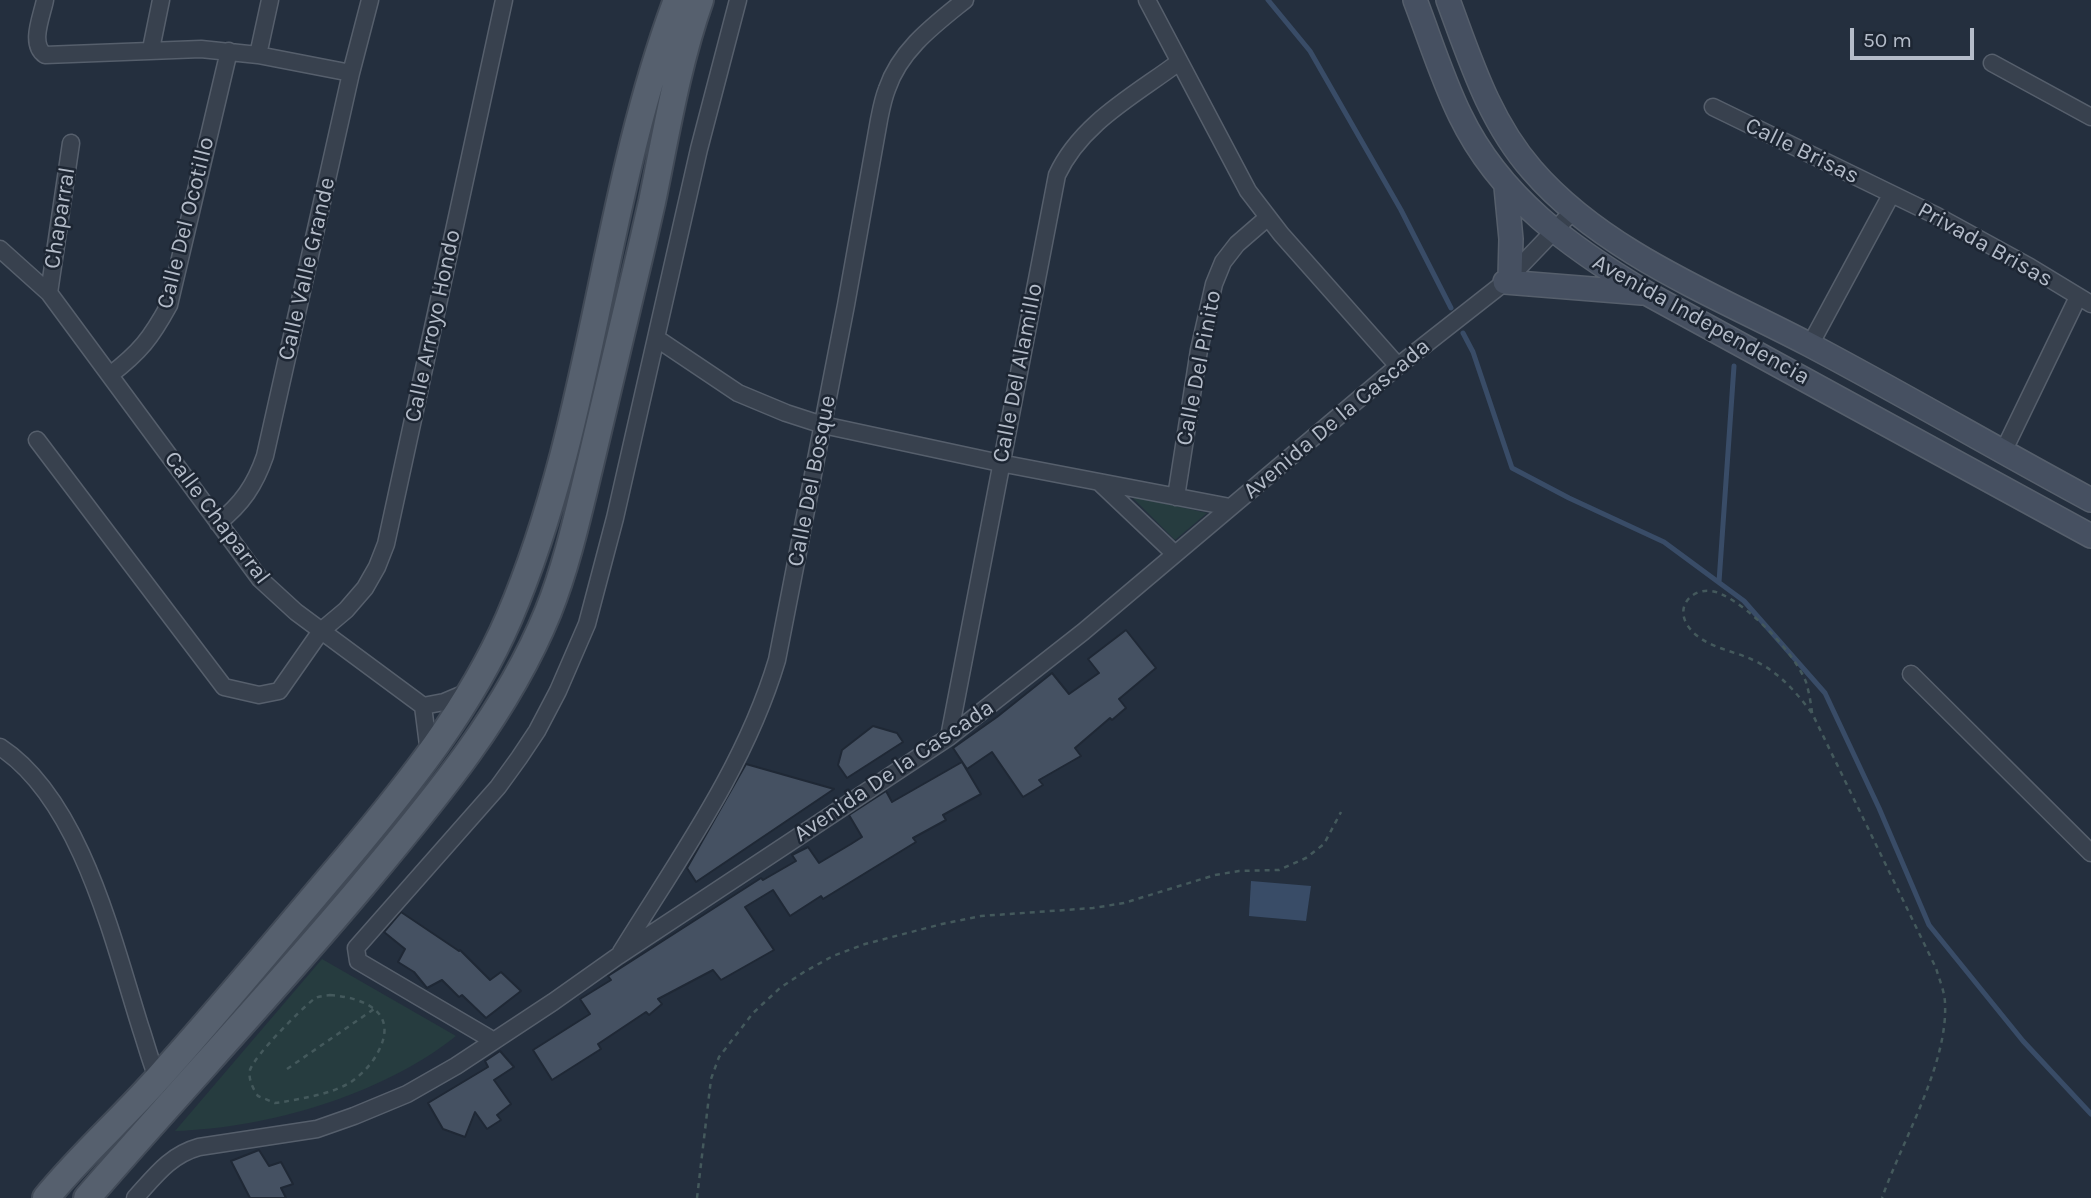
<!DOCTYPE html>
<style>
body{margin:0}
#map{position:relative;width:2091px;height:1198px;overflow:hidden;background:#242f3e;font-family:Karla,sans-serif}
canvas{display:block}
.scale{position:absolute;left:1850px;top:28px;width:124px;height:32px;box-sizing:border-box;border:4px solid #b4bcc9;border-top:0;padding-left:9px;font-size:21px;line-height:24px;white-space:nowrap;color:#b4bcc9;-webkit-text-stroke:5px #1d2633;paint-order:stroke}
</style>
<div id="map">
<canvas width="2091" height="1198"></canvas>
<div class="scale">50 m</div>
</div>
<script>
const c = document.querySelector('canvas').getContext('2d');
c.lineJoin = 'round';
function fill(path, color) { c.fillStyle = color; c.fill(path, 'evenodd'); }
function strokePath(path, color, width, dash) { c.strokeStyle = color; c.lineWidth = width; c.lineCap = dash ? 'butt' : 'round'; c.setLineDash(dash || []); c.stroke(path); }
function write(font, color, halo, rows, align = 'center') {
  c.font = font + ' Karla,sans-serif'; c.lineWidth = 5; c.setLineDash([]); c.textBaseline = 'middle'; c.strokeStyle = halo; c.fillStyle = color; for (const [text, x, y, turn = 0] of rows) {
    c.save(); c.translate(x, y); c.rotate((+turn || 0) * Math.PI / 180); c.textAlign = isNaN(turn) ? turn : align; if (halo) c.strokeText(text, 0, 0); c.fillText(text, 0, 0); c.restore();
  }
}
const green = new Path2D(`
 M1131,496l76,17 -32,27z
 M322,959l134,77c-74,59 -188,92 -281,95z`);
const water = new Path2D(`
 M1251,881l60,5 -5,35 -57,-5z`);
const stream = new Path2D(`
 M1268,0l42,51 91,159 50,98
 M1463,333l10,19 39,116 57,30 95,44 80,59 81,92 54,115 50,117 94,116 68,73
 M1719,582l15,-216`);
const building = new Path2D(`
 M1126,630l30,38 -37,31 7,9 -14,12 -2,-2 -35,30 6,8 -42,24 4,5 -20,12 -31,-45 -25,17 -14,-21 44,-31 55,-44 17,21 30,-21 -11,-14z
 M873,726l24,7 6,9 -56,36 -9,-13 4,-15z
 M962,762l19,32 -38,21 3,5 -33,18 3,4 -93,57 -2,-3 -31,20 -17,-26 -28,17 29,43 -53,30 -8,-10 -55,29 4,5 -13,11 -3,-3 -48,32 3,5 -49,31 -19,-30 57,-36 -10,-15 31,-19 -3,-4 153,-98 2,2 33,-19 -4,-6 16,-8 11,16 32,-19 11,-7 -13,-22 37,-24 6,11z
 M746,764l88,25 -138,93 -9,-14z
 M401,912l58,39 1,-1 30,30 11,-8 20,19 -35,27 -24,-23 -3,2 -17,-17 -15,8 -13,-16 -16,-10 7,-13 -21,-17z
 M500,1051l14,16 -20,13 17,24 -14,11 4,5 -14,9 -12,-17 -10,25 -22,-8 -15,-26 60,-36 -3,-6z
 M259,1150l10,16 12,-4 12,22 -12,4 5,10h-36l-19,-37z`);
const path = new Path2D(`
 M1812,713c-1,-10 -3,-21 -6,-31 -12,-30 -56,-75 -85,-88 -25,-12 -51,12 -30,36 16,18 41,20 62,30 26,12 42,31 59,53l124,255c3,11 9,24 9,36 3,60 -43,137 -63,194
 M330,995c36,3 70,18 47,59 -6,11 -16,21 -26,28 -19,12 -47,16 -68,20l-8,1 -17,-7c-5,-7 -10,-17 -8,-26 5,-15 50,-60 64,-71 4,-3 10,-3 16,-4z
 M287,1069l87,-60
 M697,1198l14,-119 8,-22 34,-44 27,-25 24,-16 29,-16 32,-12 77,-20 39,-8 112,-8 31,-5 91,-28 24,-4 40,-1 27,-12 18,-14 17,-32`);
const street = new Path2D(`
 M45,0c-3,16 -16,44 0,55l156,-6 57,6 93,18
 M1147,0l101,191 33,43 117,132
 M151,49l10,-49
 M258,55l12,-55
 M1992,63l99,54
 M1713,107l224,109 93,51 61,37
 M0,249l49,44 211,286 36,33 127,94 6,47
 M49,293l22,-150
 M656,338l82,55 48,20 37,12 177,38 230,44
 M1810,345l81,-150
 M110,375c30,-23 41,-37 59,-70l60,-254
 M37,440l187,247 35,8 20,-4 42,-60 25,-21 19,-22 12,-21 9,-23 118,-544
 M2003,452l75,-155
 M1099,482l76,72
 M1176,497l23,-147 15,-66 9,-22 14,-18 30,-26
 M218,523c24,-19 37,-38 47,-67l86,-383 19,-73
 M1911,674l180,179
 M423,706l21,-4 26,-11
 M949,737l108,-562c24,-52 78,-80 122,-113
 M0,747c81,53 113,194 141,282 6,18 11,38 19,55
 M621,952c58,-94 124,-185 156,-292l69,-355 33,-185c2,-10 4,-21 8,-31 13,-39 47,-64 78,-89
 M494,1041l-136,-80 -2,-13 142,-161 21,-29 18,-27 21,-40 29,-67 28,-106 84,-369 39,-149
 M135,1198c20,-22 35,-43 64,-51l118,-18 37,-13 53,-22 49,-28 97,-64 65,-46 331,-219 134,-105 315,-266 107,-84 70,-73`);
const secondary = new Path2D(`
 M1415,0c15,39 27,78 45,115 40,83 111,133 188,179l443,242
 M1448,0c22,59 41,121 84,170 70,81 182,125 276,174 95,50 188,105 283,156
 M1506,187l5,52 -1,38
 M1505,282l137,11`);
const primary = new Path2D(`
 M46,1198c35,-43 77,-80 114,-122 64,-71 124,-144 186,-217 63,-75 124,-151 163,-241 85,-198 93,-418 168,-618
 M87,1198c91,-105 186,-206 275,-312 71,-85 144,-171 186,-274 19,-47 30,-98 42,-147 21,-87 42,-175 62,-263 14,-68 25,-137 48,-202`);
const streetNames = [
 ["Calle Brisas",1802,151,26],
 ["Chaparral",60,218,-81],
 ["Calle Del Ocotillo",186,223,-76],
 ["Privada Brisas",1985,245,29],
 ["Calle Valle Grande",307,269,-77],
 ["Avenida Independencia",1701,320,29],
 ["Calle Arroyo Hondo",433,326,-78],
 ["Calle Del Pinito",1199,368,-79],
 ["Calle Del Alamillo",1018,373,-79],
 ["Avenida De la Cascada",1337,419,-40],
 ["Calle Del Bosque",812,481,-79],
 ["Calle Chaparral",217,518,53],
 ["Avenida De la Cascada",894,771,-34]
];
fill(green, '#263c3f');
fill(water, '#394c67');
strokePath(stream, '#394c67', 5);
fill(building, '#455162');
strokePath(building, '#1f2835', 2);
strokePath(street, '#565f6c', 19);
strokePath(secondary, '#565f6c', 26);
strokePath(primary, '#414a57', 30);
strokePath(path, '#44595c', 2.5, [5, 5]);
strokePath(street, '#38414e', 16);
strokePath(secondary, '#465061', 23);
strokePath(primary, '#56606e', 26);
write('23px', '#b4bcc9', '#1d2633', streetNames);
</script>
